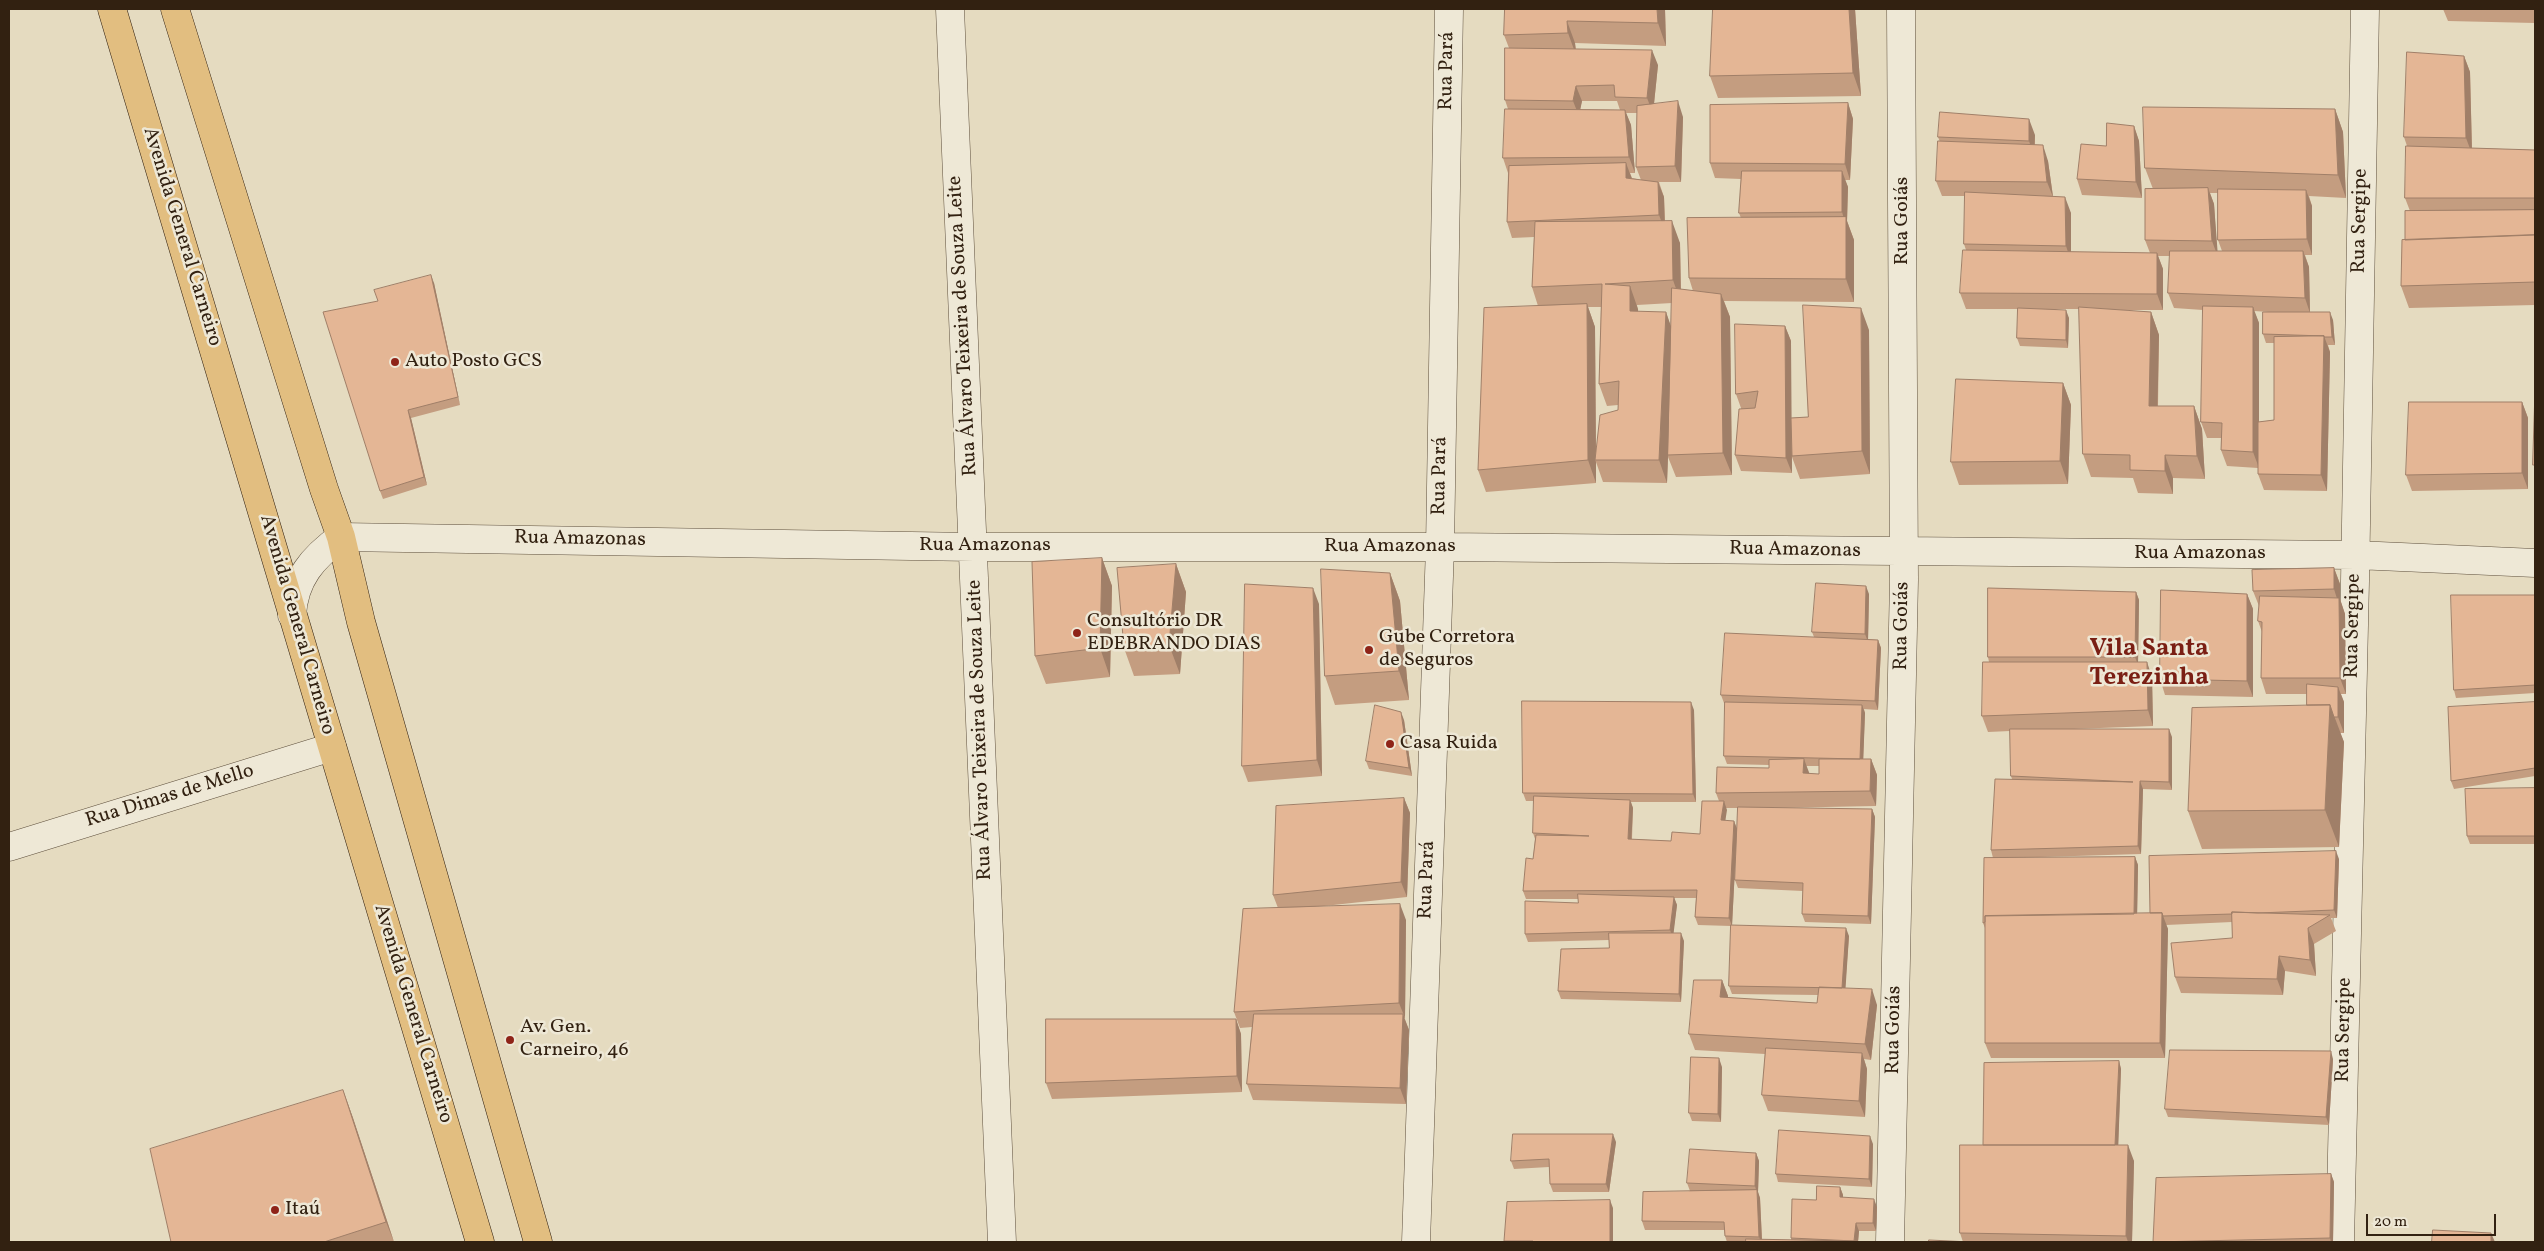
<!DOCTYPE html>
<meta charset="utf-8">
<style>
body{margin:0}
#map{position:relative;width:2544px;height:1251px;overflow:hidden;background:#e5dbc0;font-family:Vollkorn,serif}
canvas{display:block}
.frame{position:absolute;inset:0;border:10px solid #322111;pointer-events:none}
.scale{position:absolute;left:2366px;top:1214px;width:130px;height:22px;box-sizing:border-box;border:2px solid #322111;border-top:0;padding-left:6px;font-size:15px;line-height:18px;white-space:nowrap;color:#322111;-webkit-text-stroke:4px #eee8d6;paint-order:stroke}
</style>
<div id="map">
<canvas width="2544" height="1251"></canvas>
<div class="frame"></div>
<div class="scale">20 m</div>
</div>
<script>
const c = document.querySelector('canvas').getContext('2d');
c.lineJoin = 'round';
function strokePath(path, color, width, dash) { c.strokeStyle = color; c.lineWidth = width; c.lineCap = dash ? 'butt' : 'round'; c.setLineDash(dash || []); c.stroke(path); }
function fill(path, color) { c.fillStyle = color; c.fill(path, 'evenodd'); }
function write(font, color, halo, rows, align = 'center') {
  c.font = font + ' Vollkorn,serif'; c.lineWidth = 5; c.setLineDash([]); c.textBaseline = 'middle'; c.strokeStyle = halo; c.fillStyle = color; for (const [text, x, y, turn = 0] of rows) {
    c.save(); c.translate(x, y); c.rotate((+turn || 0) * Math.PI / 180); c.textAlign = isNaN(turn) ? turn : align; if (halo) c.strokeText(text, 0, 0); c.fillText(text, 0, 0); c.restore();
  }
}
const street = new Path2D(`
 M950,9l52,1233
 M292,615c2,-36 21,-58 49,-78l633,10h466l916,8 179,8
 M9,847l323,-100
 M1416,1242l24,-695 9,-538
 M1890,1242l14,-662 -3,-571
 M2340,1242l15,-661 10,-572`);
const primary = new Path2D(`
 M112,9l368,1233
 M175,9l149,480 17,48 20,85 177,620`);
const wall = new Path2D(`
 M1505,9h160l1,37 -91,-3 1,6 82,16 -4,39 29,13 -2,65h-22l5,15 1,24 15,22 1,46 12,2 -4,-13 52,-60 -2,-5 2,-34 -26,-1 -5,-15 138,-60 5,16 -3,61h-5l3,7 -1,34 7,19v62l-130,-1 6,16 2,158 -56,2 -8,-20 -1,26 -64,-1 -7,-20v21l-110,9 -8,-22 60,-164 -6,-19 2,-50 -22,1 -5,-16 1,-49 -5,-15 5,-49 -3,-9 4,-52 -5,-13zM1582,101h35l3,9 -40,-1zM1626,113h11l-1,54 5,13 -9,-2 -2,-5h5l-4,-48zM1672,303l-1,25 -5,-16h-28l-1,-7zM1588,307h13l-2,77 8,22 11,-1v5l-22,43 -1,-126z
 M1713,9h142l6,87 -143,2 -8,-22z
 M2443,9h92v14l-87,-2z
 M2464,56l6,16 2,76 63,2v155l-126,3 -8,-22 4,-46 5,-29 -5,-13 2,-52 -3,-9z
 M2335,109l8,23 3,66 -37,-2 3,10v49h-7l4,12 1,45 23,8 2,25h-7l2,7 -3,139 -63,-1 -6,-16v-6l-31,-2 -6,-16v-12h-14l-6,-16 2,-112 -29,-2 -6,-15 2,-37h-12l5,13v41h-45l33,2 8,23 -1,71h36l8,23 3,50 -32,-1v16l-35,-1 -5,-15 -42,-1 -8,-23 -4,-145h-23l13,9 -1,30 -48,-2 -3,-8 1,-29h-52l-6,-16 6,-43 -2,-6 1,-48h-23l-6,-15 4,-39 -2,-5 97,-2v10l13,16 5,35 18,17v39l79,1 -5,-13 8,-51 -8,-21zM2210,193h8v47l4,11h-5l-3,-47zM2254,311l15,1 -6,22 3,9h8v77l-15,2v-99z
 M2134,126l5,15 3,57 -60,-3 -5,-16 29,-33z
 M434,283l26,122 -49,13 16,67 -44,14 -3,-8 -2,-190z
 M1785,326l6,15v77l17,-1 61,-87 1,144 -70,5 -8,-22v16l-51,-2 -6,-16 6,-47 -5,-14z
 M2063,383l8,22 -3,79 -109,1 -8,-23z
 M2522,402l6,16v71l-116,2 -6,-16z
 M1102,558l10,28 -2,91 -64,7 -11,-28z
 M1176,564l10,28 -6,82 -46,2 -10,-28z
 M2334,568l6,16v15l5,15 1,80h-5l3,8v31h-4l4,9 -5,105 -137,2 -14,-38 119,-106v-11h-41l-5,-16 1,-46 -4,-11 1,-15 -6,-15z
 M1390,573l10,28 9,99 -74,5 -10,-29z
 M2136,592l3,8 -1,62 14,15 1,49 -79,3 98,8v53l-29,-1 -2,65 -133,4 127,-1 3,8 -1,49 13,-1 189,-54 -2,59h-6l5,13 -22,13 2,32 -31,-5 -2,24 -102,-2 -6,-16 57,-39v-16l-66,3 2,4 -3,129h-174l-6,-15v-115l-2,-5 10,-65 -2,-8 21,-71 -1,-3 -1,-45 -22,1 -6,-16 7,-54 -1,-5z
 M1869,594l-1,45 10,1 3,8 -3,62 -14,-1 1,4 -2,46h8l6,16 -1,31 -102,2 98,1 3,8 -4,107 -66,-2 -3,-8 1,-23 -65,-3 -3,-8 3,-72h-12l-1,13h9l3,8 -5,96 117,11 -4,52 32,17 -6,55 -7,-1 3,10 -2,48 -97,-6 -6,-16 3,-41 -70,-4 -6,-16 33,-54 6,16 -1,2 90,5 1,-8 -86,-1 -3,-8 2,-60 -33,-1 -3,-8 1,-19h-22l3,7 -4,28 11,8 -3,61 -120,-3 -3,-8 51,-43v-8l-81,2 -3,-8 53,-31v-4h-52l-3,-8 10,-32 2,-20 -2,-6 1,-32h-8l-3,-8 171,-83 2,92h-65l2,6 -1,31 39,2 29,-7 19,-33 -3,-8 53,-25v-3l-42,-1 -3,-8 1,-53h-1l-3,-8 93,-58 -2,-5zM1806,766h13v8h-10z
 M2247,594l6,15v88l-88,-2 -5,-16z
 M2535,595v98l-79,5 -2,-8z
 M1319,604l3,172 -74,6 -6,-16z
 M2535,702v74l-81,13 -3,-8z
 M1404,720l8,56 -43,-7 -3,-8z
 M2535,788v56h-65l-3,-8z
 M1404,798l6,15 -3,84 -92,10 91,13 -1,98h-1l5,12 -3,74 -153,-4 -6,-16 5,-57 -12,1 -6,-16 44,-104 -5,-13z
 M1236,1019l5,15 1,58 -190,7 -6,-16z
 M2333,1059l-4,66 -161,-8 -3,-8z
 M2119,1061l2,8 -3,76 16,16 -2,81h-203h34l-3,-9 23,-88z
 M1722,1067l-1,55 -29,-1 -3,-8z
 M343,1090l10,28 41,124h-223z
 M1616,1142l-7,50h-56l-3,-8 -1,-17 -35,2 -3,-8z
 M1873,1144l-1,43 -94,-5 -2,-8z
 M1756,1153l3,8 -1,31 2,6 2,41 29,1v-2l25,-38 24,-13 3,8v2l34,10 -1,24h-17l-1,11h-131l-2,-6 -1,-6h-79l-3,-9 48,-30 -3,-8z
 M2331,1174l3,8 -1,60h-179z
 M1613,1208v34h-108l-1,-1z`);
const shadedWall = new Path2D(`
 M1657,9h8l1,37 -8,-23z
 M1849,9h6l6,87 -8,-23z
 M1567,21l8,22 1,12 -8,-22z
 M1652,50l6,15 -5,48 -6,-15z
 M2464,56l6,16 2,82 -6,-16z
 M1576,86l6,15 -3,15 -6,-15z
 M1678,101l5,16 -2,65 -6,-16z
 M1848,103l5,16 -3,61 -5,-16z
 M2335,109l8,23 3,66 -8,-23z
 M1625,110l6,15 4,48 -6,-16z
 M2029,119l6,16 -1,21 -5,-15z
 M2134,126l5,15 3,57 -6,-16z
 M2043,145l5,16 5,36 -6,-15z
 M1626,163l6,16 -6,-1z
 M1842,171l6,16 -1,34 7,19v62l-8,-23v-54l-4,-13z
 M1658,182l6,15 1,34 -6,-16z
 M2208,188l6,16 4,53 -6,-16z
 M2306,190l6,16v49l-5,-16z
 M2065,197l6,16v48l-5,-15z
 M1672,221l8,22 1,60 -8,-23z
 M2303,251l6,16 1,46 -5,-15z
 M2157,253l6,16v41l-6,-16z
 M431,275l3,8 26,122 -2,-8z
 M1630,286l8,23 1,25 -9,-23z
 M1721,294l9,23 2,158 -9,-22z
 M1587,304l8,23 1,133h-1l1,2v21l-8,-23z
 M2253,307l6,16v145l-6,-16z
 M1861,308l8,22 1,144 -8,-23z
 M2066,310l3,8 -1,30 -2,-8z
 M1666,312l8,23 -6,120v2l-1,26 -8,-23z
 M2151,312l8,23 -2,94 -8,-23z
 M2330,312l3,8 2,25 -3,-8z
 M1785,326l6,15 1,132 -6,-15z
 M2324,336l6,16 -3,139 -6,-16z
 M2063,383l8,22 -3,79 -8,-23z
 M2522,402l6,16v71l-6,-16z
 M2194,406l8,23 3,50 -8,-23z
 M408,410l3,8 16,67 -3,-8z
 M2165,455l8,23v16l-8,-23z
 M1102,558l10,28 -2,91 -10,-29z
 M1176,564l10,28 -6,82 -11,-29z
 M2334,568l6,16v15l5,15 1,80 -6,-16 -1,-73 -5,-16z
 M1390,573l10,28 9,99 -10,-29z
 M1866,586l3,8 -1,48 -3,-8z
 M1313,588l6,16 3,172 -5,-16z
 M2136,592l3,8 -1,65 -3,-8z
 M2247,594l6,15v88l-6,-16z
 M1878,640l3,8 -3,62 -3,-9z
 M2147,662l5,15 1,49 -5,-16z
 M2338,687l6,15v31l-6,-16z
 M1691,702l3,8 2,92 -3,-8z
 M1862,705l3,8 -2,54 -3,-8z
 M2330,705l14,37 -5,105 -14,-37z
 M1401,712l3,8 8,56 -3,-8z
 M2169,729l3,8v53l-3,-8z
 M1804,759l6,16 -7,-2z
 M1871,759l6,16 -1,31 -6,-15z
 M2140,781l3,8 -2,65 -3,-8z
 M1404,798l6,15 -3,84 -6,-15z
 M1630,800l3,8 -2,39 -3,-8z
 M1724,801l3,9 -3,19 -3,-9z
 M1872,809l3,8 -4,107 -3,-8z
 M1734,821l3,8 -5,97 -3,-8z
 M2336,851l3,8 -2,59 -3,-8z
 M2135,857l3,8 -1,57 -3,-8z
 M1674,897l3,8 -4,33 -3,-8z
 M1400,904l6,16 -1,98 -6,-15z
 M2162,913l6,16 -3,129 -5,-15z
 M1846,928l3,8 -4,60 -3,-8z
 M2308,928l6,16 2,32 -6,-16z
 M1681,933l3,8 -3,61 -2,-8z
 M2279,956l6,15 -2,24 -6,-16z
 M1722,980l6,16 -2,17 -6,-16z
 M1872,989l5,16 -6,55 -6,-16z
 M1403,1014l6,16 -3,74 -6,-16z
 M1236,1019l5,15 1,58 -5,-16z
 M2331,1051l2,8 -4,66 -3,-8z
 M1862,1053l5,16 -2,48 -6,-16z
 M1719,1058l3,9 -1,55 -3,-8z
 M2119,1061l2,8 -3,84 -3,-8z
 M343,1090l10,28 41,124 -8,-20z
 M1613,1134l3,8 -7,50 -3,-8z
 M1870,1136l3,8 -1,43 -3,-8z
 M2128,1145l6,16 -2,81h-4l-2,-6z
 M1756,1153l3,8 -1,31 2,6 2,44h-1l-2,-5 -2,-44 -2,-7z
 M2331,1174l3,8 -1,60h-2l-1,-4z
 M1840,1187l3,8v10l-3,-8z
 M1874,1199l3,8 -1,24 -3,-8z
 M1610,1200l3,8v34h-3z
 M1856,1223l3,8 -1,11h-4z
 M2491,1233l4,9h-4z`);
const building = new Path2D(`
 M1505,9h152l1,14 -91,-2 1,12 -64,2z
 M1713,9h136l4,64 -143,3z
 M1505,48l147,2 -5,48 -32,-1 -1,-12 -38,1 -3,15 -68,-1z
 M2407,52l57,4 2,82 -62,-1z
 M1678,101l-3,65 -39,1 1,-61z
 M1848,103l-3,61 -135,-1v-58z
 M2143,107l192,2 3,66 -193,-7z
 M1505,109l120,1 4,47 -126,1z
 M1940,112l89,7v22l-91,-4z
 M2107,123l27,3 2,56 -59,-3 4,-35 25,2z
 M1938,141l105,4 4,37 -111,-1z
 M2406,146l129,4v48h-130z
 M1626,163v15l32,4 1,33 -152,7 2,-56z
 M1742,171h100v41l-103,1z
 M2208,188l4,53 -67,-1v-51z
 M2218,189l88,1 1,49 -89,1z
 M1965,192l100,5 1,49 -102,-2z
 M2535,210v25l-130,5v-29z
 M1846,217v62l-157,-1 -2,-60z
 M1672,221l1,59 -68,4 25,2v25l36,1 -7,148h-64l5,-45 18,-5 1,-29 -20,3 3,-100 -70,3 3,-65z
 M2535,235v47l-134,4 1,-46z
 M1963,250l194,3v41l-197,-1z
 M2170,251h133l2,47 -137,-5z
 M431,275l27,122 -50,13 16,67 -44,14 -57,-179 55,-11 -4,-11z
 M1672,288l49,6 2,159 -55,2z
 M1587,304l1,156 -110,10 6,-162z
 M1803,305l58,3 1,143 -70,5 -1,-38 17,-1z
 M2203,306l50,1v145l-32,-2 1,-27 -21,-1z
 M2079,307l72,5 -2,94h45l3,50 -32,-1v16l-35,-1v-15l-47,-1z
 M2018,308l48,2v30l-49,-2z
 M2263,312h67l2,25h-8v-1l-61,-2z
 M1735,324l50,2 1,132 -51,-3 4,-46 16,-1 3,-17 -22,3z
 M2324,336l-3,139 -63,-1v-52l16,-2v-83z
 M1956,379l107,4 -3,78 -109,1z
 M2535,391v74h-2z
 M2409,402h113v71l-116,2z
 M1102,558l-2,90 -65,8 -3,-94z
 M1176,564l-7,81 -45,3 -7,-80z
 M2334,568v21l-81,2 -1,-21z
 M1321,569l69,4 9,98 -74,5z
 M1816,583l50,3 -1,48 -53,-2z
 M1245,584l68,4 4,172 -75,6z
 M1988,588l148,4 -1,65h-147z
 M2161,590l86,4v87l-87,-2z
 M2451,595h84v90l-81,5z
 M2260,596l79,2 1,80h-79l1,-56 -4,-1z
 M1725,633l153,7 -3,61 -154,-6z
 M1983,662h164l1,48 -166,6z
 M2307,684l31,3v30h-4l-4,-12h-23z
 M1522,701l169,1 2,92 -170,-1z
 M1725,702l137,3 -2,54 -136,-3z
 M2535,702v66l-84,13 -3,-74z
 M1375,705l26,7 8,56 -43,-7z
 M2330,705l-5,105 -137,1 4,-103z
 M2010,729h159v53l-29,-1 -2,65 -147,4 4,-71 138,3 -122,-6z
 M1804,759l-1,14 16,1v-15h52l-1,32 -154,2 1,-26 52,1v-8z
 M2535,788v48h-68l-2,-47z
 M1534,796l96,4 -2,39 43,2 1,-9 28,2 2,-33h22l-3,19 13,1 -5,97 -34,-1 2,-27 -174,1 3,-33 7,1 3,-24 53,1 -56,-3z
 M1404,798l-3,84 -128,13 3,-89z
 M1738,807l134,2 -4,107 -66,-2 1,-31 -68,-3z
 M2336,851l-2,59 -76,3 -26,-1v2l-69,2 -1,-3h-12l-1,-57z
 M2135,857l-1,57 -149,2v6l-2,1 1,-65z
 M1578,894l96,3 -4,33 -145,4v-33l53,2z
 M1400,904l-1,99 -165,9 9,-103z
 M2232,912l98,3 -22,13 2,32 -31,-4 -2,23 -102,-2 -4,-34 61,-5z
 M2162,913l-2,130h-175v-127z
 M1731,925l115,3 -4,60 -113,-2z
 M1609,933h72l-2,61 -121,-3 3,-42 48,-1z
 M1694,980h28l-2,17 97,6 2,-16 53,2 -7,55 -176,-10z
 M1254,1014h149l-3,74 -153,-4z
 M1046,1019h190l1,57 -191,7z
 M1766,1048l96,5 -3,48 -97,-6z
 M2170,1050l161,1 -5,66 -161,-8z
 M1691,1057l28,1 -1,56 -29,-1z
 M2119,1061l-4,84h-132l1,-82z
 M343,1090l43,132 -62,20h-153l-21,-93z
 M1779,1130l91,6 -1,43 -93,-5z
 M1513,1134h100l-7,50h-56l-1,-25 -38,2z
 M1960,1145h168l-2,91 -166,-3z
 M1690,1149l66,4 -1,33 -68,-3z
 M2331,1174l-1,64 -177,4 3,-64z
 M1817,1186l23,1v10l34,2 -1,24h-17l-2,18 -63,-3 1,-39 24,1z
 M1757,1190l2,47 -34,-1 -1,-14 -82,-1 1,-29z
 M1610,1200v42h-77v-1h-29l3,-39z
 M2433,1230l58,3v9h-59z
 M1746,1239l109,2v1h-109z
 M1929,1240l42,2h-42z`);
const markers = [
 [395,362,5,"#8f2418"],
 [1077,633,5,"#8f2418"],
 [1369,650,5,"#8f2418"],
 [1390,744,5,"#8f2418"],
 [510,1040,5,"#8f2418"],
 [275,1210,5,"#8f2418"]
];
const streetNames = [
 ["Rua Pará",1448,71,-89],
 ["Rua Goiás",1903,221,-90],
 ["Rua Sergipe",2361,221,-89],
 ["Avenida General Carneiro",181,237,73],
 ["Rua Álvaro Teixeira de Souza Leite",964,326,-93],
 ["Rua Pará",1441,476,-89],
 ["Rua Amazonas",580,540,1],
 ["Rua Amazonas",985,546],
 ["Rua Amazonas",1390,547],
 ["Rua Amazonas",1795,551,1],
 ["Rua Amazonas",2200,554],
 ["Avenida General Carneiro",296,625,74],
 ["Rua Goiás",1903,626,-89],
 ["Rua Sergipe",2354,626,-89],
 ["Rua Álvaro Teixeira de Souza Leite",981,730,-92],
 ["Rua Dimas de Mello",170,797,-17],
 ["Rua Pará",1428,880,-88],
 ["Avenida General Carneiro",412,1014,73],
 ["Rua Goiás",1895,1030,-89],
 ["Rua Sergipe",2345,1030,-89]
];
const poiNames = [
 ["Auto Posto GCS",405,362],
 ["Consultório DR",1087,622],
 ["EDEBRANDO DIAS",1087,645],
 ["Gube Corretora",1379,638],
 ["de Seguros",1379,661],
 ["Casa Ruida",1400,744],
 ["Av. Gen.",520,1028],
 ["Carneiro, 46",520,1051],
 ["Itaú",285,1210]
];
const districtNames = [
 ["Vila Santa",2149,650],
 ["Terezinha",2149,679]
];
strokePath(street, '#5f503d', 29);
strokePath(primary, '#322111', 29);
strokePath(street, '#eee8d6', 28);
strokePath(primary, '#e2be80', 28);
fill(wall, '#c49d80');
fill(shadedWall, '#a07f68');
fill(building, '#e4b695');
strokePath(building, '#a07f68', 1);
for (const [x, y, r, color] of markers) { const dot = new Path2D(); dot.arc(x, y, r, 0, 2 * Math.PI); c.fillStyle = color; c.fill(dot); strokePath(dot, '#eee8d6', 2); }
write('20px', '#322111', '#eee8d6', streetNames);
write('20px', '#322111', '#eee8d6', poiNames, 'left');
write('bold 25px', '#7a1f14', '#eee8d6', districtNames);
</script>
